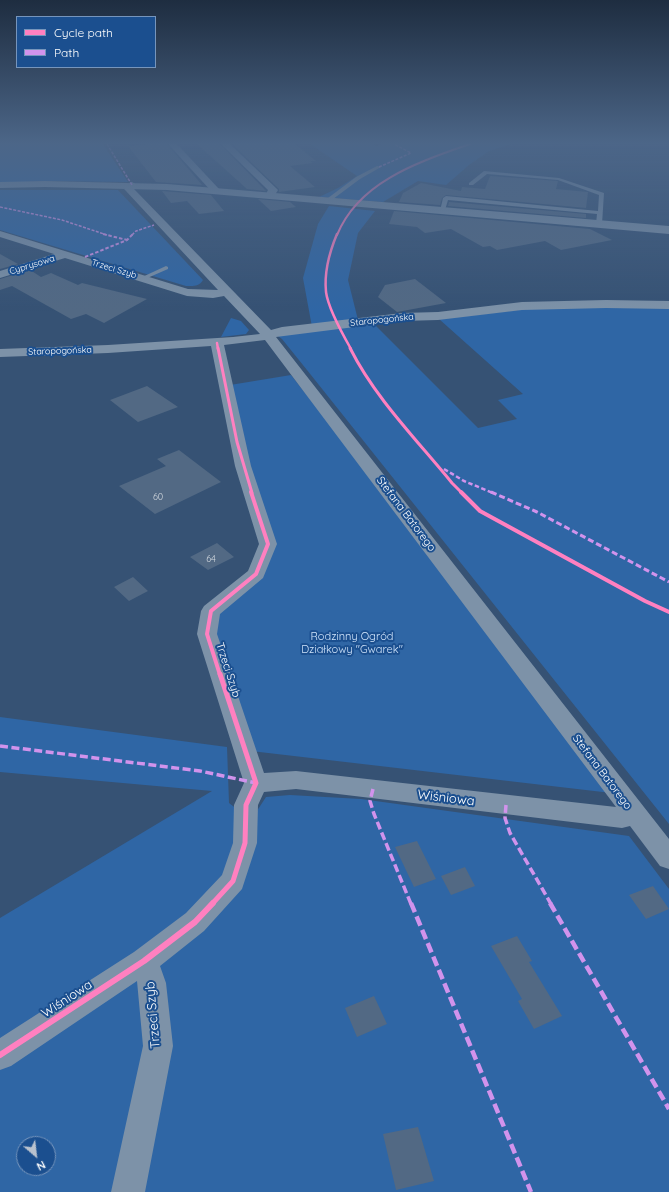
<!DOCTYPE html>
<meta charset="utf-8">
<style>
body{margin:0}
#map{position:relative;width:669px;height:1192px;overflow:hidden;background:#365274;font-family:Quicksand,sans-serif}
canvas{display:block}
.legend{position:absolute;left:16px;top:16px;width:140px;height:52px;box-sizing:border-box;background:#1b4f8f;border:1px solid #7695bc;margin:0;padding:5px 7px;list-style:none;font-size:12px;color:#fff}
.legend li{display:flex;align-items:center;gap:8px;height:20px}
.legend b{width:20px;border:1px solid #7695bc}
.north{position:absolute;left:16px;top:1136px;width:40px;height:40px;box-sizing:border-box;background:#1b4f8f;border:1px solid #7695bc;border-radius:50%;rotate:152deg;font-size:11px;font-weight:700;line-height:16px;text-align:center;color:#fff}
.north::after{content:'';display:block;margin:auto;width:14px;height:18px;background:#b9c2ce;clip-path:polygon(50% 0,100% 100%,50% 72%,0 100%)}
</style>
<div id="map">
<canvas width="669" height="1192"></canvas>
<ul class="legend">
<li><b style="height:5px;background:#ff80c0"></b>Cycle path</li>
<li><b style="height:5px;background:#d193ec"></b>Path</li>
</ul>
<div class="north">N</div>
</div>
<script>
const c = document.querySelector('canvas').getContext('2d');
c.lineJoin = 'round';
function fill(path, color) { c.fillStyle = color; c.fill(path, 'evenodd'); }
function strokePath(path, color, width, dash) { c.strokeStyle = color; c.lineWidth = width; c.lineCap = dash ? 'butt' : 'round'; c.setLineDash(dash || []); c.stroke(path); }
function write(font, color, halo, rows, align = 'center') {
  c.font = font + ' Quicksand,sans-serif'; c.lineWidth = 4; c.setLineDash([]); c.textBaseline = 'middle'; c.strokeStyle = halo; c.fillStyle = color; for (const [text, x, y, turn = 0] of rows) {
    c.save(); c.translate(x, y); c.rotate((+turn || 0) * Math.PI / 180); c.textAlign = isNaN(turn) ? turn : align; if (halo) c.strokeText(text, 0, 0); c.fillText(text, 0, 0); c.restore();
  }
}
const green = new Path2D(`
 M0,144h103l25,38 -78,-1 -50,2z
 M310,144h64l2,2 5,-2h131l-23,7 -20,14 -23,20 -28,-4 -35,21 -64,-5 19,-9 19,-12z
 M0,190h118l85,90c-4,7 -10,6 -17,6l-186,-56z
 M329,206l46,5 -17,22 -10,47 10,40 11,-1 109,109 39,-9 -19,-19 25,-6 -84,-75 106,-12 124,1v516l-362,-454 -25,-31 -11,-8 41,-4 -9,-49 15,-54z
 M231,318l10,3 8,9 -3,4 -25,3z
 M291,375l329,419 -369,-43 -45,-132 50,-45 12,-30 -44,-158z
 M0,717l227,30 2,56 22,17 15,-23 24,-2 71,4 268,37 40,53v303h-669v-274l212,-127 -212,-19zM24,1144h24v24h-24z`);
const building = new Path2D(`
 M146,144h21l35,41 -46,-3 -28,-36z
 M197,144h23l46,47 -19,-2z
 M232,144h63l21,17h-6l3,2 -23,3 25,21 -36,5v-3z
 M490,176l68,5 -2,8 32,3 -2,16 -140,-13 -4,3 -2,7 -41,-3 4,-9 18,-10 40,8 1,-4 23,2z
 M162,191l49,4 13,16 -25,3 -12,-13 -16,2z
 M258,199l32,3 6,5 -25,4z
 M449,202l137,12v4l-138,-12z
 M394,211l196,18 22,11 -51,10 -16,-9 -48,9 -7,-4 -7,1 -32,-18 -26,4 -8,-6 -28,-3z
 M0,254l18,10 -18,5z
 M30,270l11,7 10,-4 27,12 4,-2 65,16 -43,24 -18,-9 -15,5 -59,-33 -12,4v-11z
 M415,279l31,24 -49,9 -19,-15 7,-12z
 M147,386l31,21 -40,15 -28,-22z
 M179,450l42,32 -66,32 -36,-28 47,-20 -9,-7z
 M217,543l17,14 -26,13 -18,-13z
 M133,577l15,14 -19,10 -15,-14z
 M417,841l19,38 -22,8 -19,-40z
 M465,867l10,19 -24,9 -10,-19z
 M653,886l16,23 -23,10 -17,-24z
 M517,936l15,25 -3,1 33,54 -28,13 -16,-28 4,-2 -31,-53z
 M374,996l13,28 -30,13 -12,-29z
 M418,1127l16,54 -38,9 -13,-56z`);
const service = new Path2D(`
 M377,166l4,1 -21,12 -31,23 -5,-1 32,-24z
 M484,171l75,7 45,15 -2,31 -3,2 -3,-2 1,-10 -149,-14 -3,10 -5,1 3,-13 3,-2 152,15 1,-16 -41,-15 -71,-6 -14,11h-4v-2z
 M166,266l2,1v2l-23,10 -5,-1z`);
const minor = new Path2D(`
 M168,144h9l42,45 2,2 -2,2h-6z
 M221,144h9l46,44 2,2 -5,8h-6l-2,-2 3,-6z
 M132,182l5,3 -3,4 137,141 11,-3 120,-14 36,-1 84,-10 84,-2 63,1v8l-63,-1 -84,2 -84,10 -36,1 -126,16 393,502v30l-9,-3 -30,-40 -8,2 -326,-39 -32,3 -6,13 -1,38 -15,46 -38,42 -44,35 6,17 7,63 -28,146h-34l32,-146 -6,-65 -126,85 -11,4v-32l134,-86 52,-39 36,-38 11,-32 1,-38 10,-22 -47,-149 4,-23 3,-5 44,-35 11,-27 -24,-78 -24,-120 -103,7 -108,4v-8l108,-4 125,-8 27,-3 -36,-38 -11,2 -26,-2 -122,-38 -65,20v-7l54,-17 -54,-17v-6l188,58 30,1 -92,-99 -2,-2c3,-3 4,-6 8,-7zM265,340l351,467 -320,-36 -32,2 -47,-139 3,-20 43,-36 14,-34 -26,-78 -27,-121z`);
const tertiary = new Path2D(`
 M45,181l122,3 502,42v8l-502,-44 -122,-3 -45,1v-6z`);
const quietFar5 = new Path2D(`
 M107,144l25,41
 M379,167l32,-14 -17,-9
 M0,207l62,13 45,15
 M132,235l4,-4 18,-6`);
const quietFar4 = new Path2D(`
 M103,234l24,6
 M85,257l42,-17 6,-6`);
const quietFar3 = new Path2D(`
 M444,469l20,12 29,12`);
const quietFar2 = new Path2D(`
 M491,492l46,20 132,70`);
const quietFar1 = new Path2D(`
 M0,746l200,25 56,12
 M373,789l-3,12 4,13 37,90
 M506,805l-1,13 5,15 41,71`);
const quiet = new Path2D(`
 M411,903l120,289
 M550,903l119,206`);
const cyclewayFar5 = new Path2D(`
 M337,235c22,-54 82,-73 133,-91`);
const cyclewayFar4 = new Path2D(`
 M337,234c-8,19 -13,38 -11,58 2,15 17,43 25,57
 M217,343l1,6`);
const cyclewayFar3 = new Path2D(`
 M218,348l19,94 15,51
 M350,348c25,50 67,92 102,135l10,10`);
const cyclewayFar2 = new Path2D(`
 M461,492l19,19 165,90 24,11
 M220,675l-13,-41 4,-23 45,-37 12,-30 -17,-52`);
const cyclewayFar1 = new Path2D(`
 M212,904l21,-23 12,-38 1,-38 10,-22 -36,-109`);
const cycleway = new Path2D(`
 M0,1055l144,-94 51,-39 18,-19`);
const farStreetnames = [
 ["Cyprysowa",32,265,-17],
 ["Trzeci Szyb",114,269,17],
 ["Staropogońska",382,320,-6],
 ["Staropogońska",60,351,-2]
];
const numberNames = [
 ["60",158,497],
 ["64",211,559]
];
const streetNames = [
 ["Stefana Batorego",406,514,53],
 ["Trzeci Szyb",228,670,72],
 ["Stefana Batorego",602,772,53]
];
const parkNames = [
 ["Rodzinny Ogród",352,637],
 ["Działkowy \"Gwarek\"",352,650]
];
const nearStreetnames = [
 ["Wiśniowa",446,798,7],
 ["Wiśniowa",67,999,-33],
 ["Trzeci Szyb",153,1015,-95]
];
fill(green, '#2f66a5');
fill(building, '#526984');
fill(service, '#7d92a8');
fill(minor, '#7d92a8');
fill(tertiary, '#7d92a8');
strokePath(quietFar5, '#d193ec', 1.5, [3, 1.5]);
strokePath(quietFar4, '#d193ec', 2, [3.5, 2]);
strokePath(quietFar3, '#d193ec', 2.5, [4.5, 2.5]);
strokePath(quietFar2, '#d193ec', 3, [6, 3]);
strokePath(quietFar1, '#d193ec', 3.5, [8, 3.5]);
strokePath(quiet, '#d193ec', 4.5, [10, 4.5]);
strokePath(cyclewayFar5, '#ff80c0', 2);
strokePath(cyclewayFar4, '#ff80c0', 2.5);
strokePath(cyclewayFar3, '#ff80c0', 3);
strokePath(cyclewayFar2, '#ff80c0', 4);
strokePath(cyclewayFar1, '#ff80c0', 5);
strokePath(cycleway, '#ff80c0', 6);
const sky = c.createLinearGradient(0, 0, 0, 311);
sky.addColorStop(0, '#1e2d40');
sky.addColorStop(0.46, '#4c6688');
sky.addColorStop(1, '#4c668800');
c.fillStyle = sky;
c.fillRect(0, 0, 669, 311);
write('9px', '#fff', '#1b4f8f', farStreetnames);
write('9px', '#d4dae0', null, numberNames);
write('11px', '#fff', '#1b4f8f', streetNames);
write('11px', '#cfe3fa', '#1b4f8f', parkNames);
write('13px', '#fff', '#1b4f8f', nearStreetnames);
</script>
